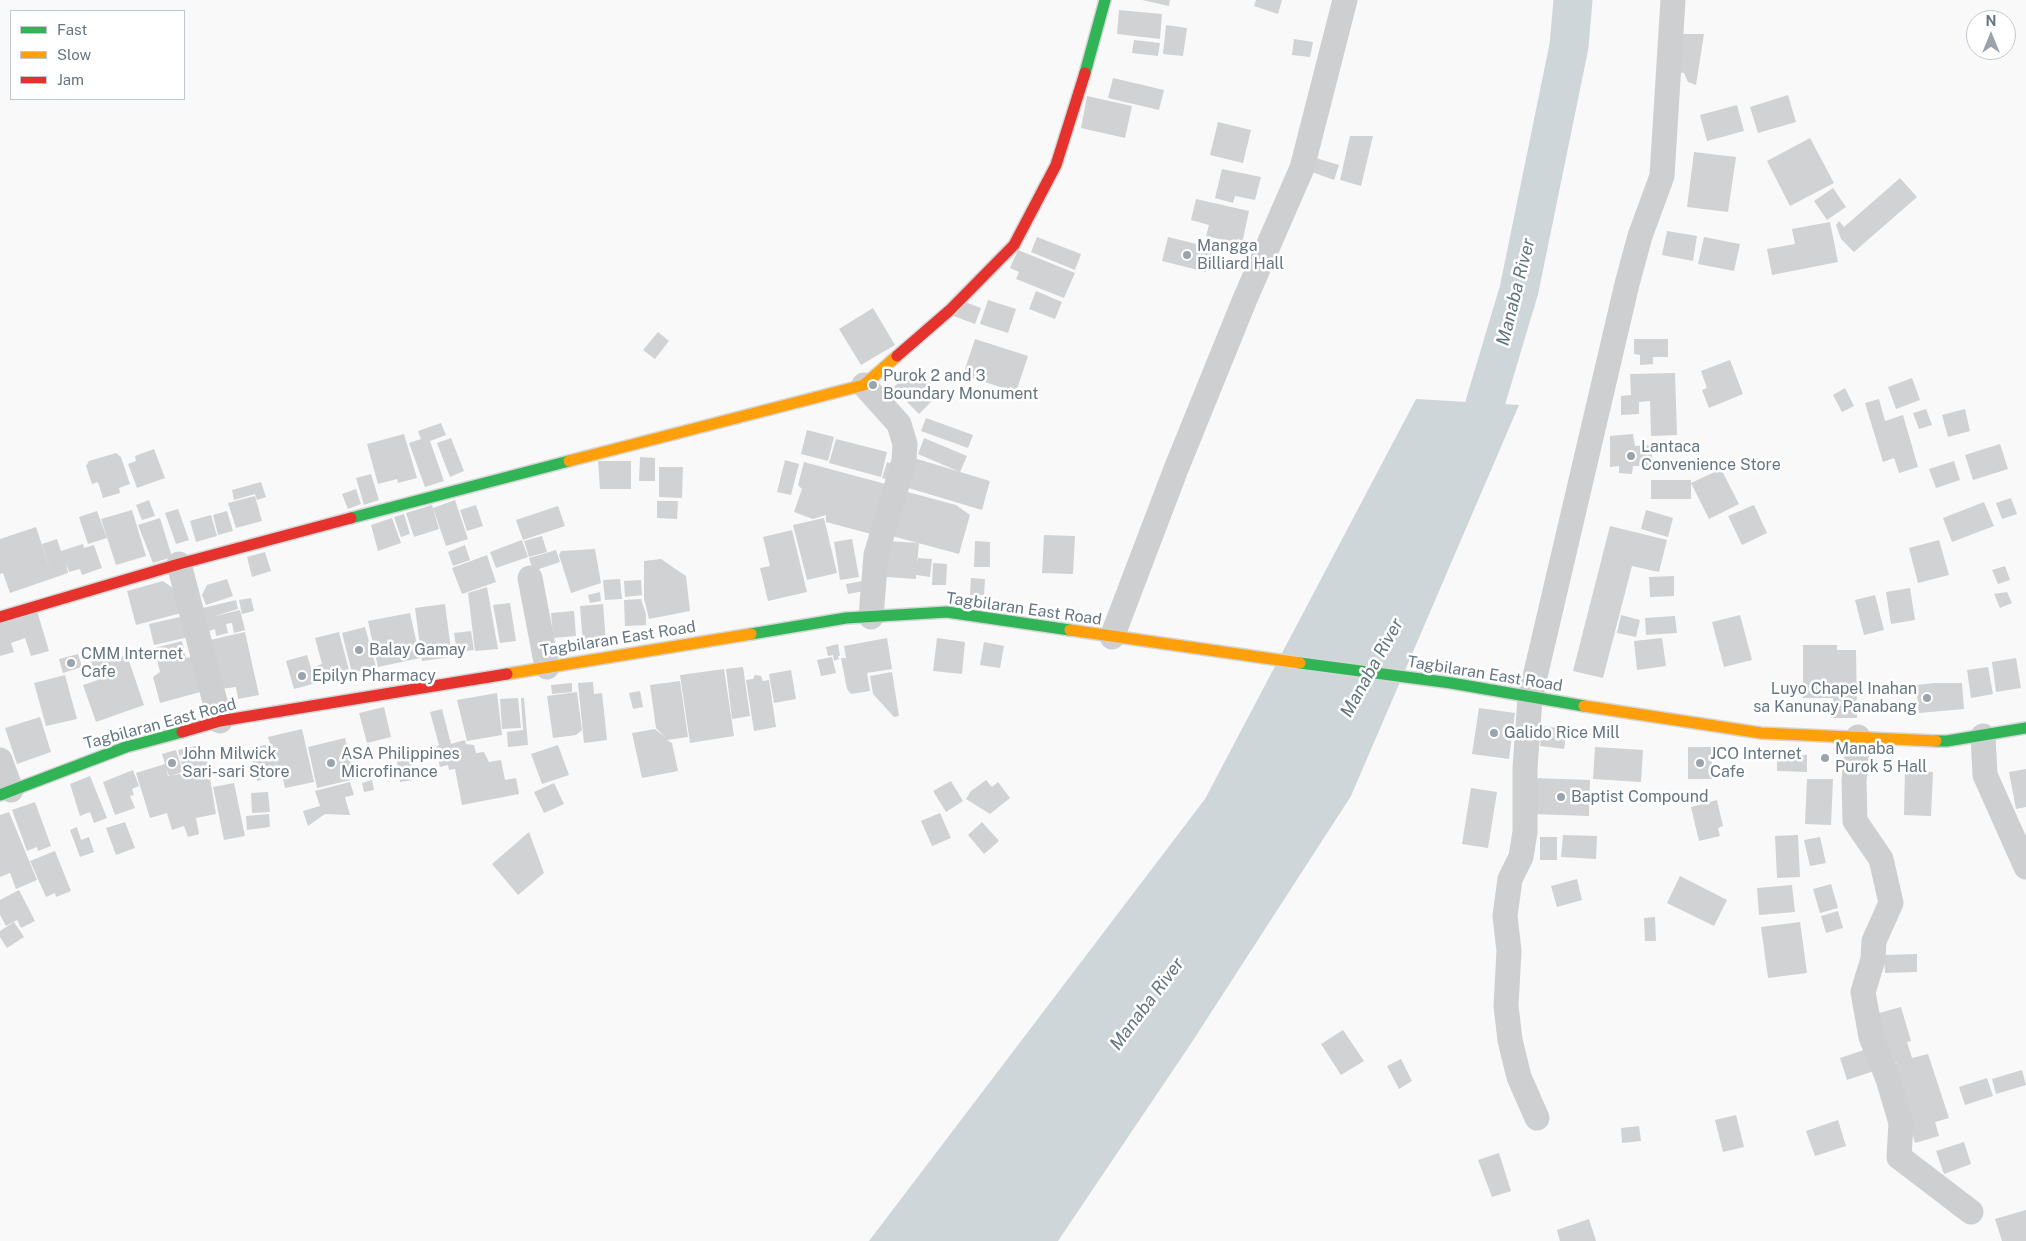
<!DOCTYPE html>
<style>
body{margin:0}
#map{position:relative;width:2026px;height:1241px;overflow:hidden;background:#f9f9f9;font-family:"Public Sans",sans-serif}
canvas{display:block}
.legend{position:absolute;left:10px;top:10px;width:175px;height:90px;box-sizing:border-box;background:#fff;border:1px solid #c1c8cd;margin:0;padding:6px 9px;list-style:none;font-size:15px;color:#657683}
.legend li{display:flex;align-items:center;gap:10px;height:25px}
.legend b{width:25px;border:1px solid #c1c8cd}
.north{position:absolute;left:1966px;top:10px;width:50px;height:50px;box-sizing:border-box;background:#fff;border:1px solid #c1c8cd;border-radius:50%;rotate:0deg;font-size:14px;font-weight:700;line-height:20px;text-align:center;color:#657683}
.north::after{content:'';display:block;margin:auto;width:18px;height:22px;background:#99a4ac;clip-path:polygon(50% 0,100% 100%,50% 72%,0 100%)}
</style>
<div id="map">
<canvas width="2026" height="1241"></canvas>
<ul class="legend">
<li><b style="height:6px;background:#30b455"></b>Fast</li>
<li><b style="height:6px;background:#ff9f0a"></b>Slow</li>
<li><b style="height:6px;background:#e5322d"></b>Jam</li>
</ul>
<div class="north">N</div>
</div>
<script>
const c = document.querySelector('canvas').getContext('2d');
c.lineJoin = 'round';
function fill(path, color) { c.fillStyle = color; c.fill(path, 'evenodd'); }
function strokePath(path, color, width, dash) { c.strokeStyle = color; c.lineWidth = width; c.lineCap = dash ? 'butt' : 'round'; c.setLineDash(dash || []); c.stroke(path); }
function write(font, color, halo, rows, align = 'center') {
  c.font = font + ' "Public Sans",sans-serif'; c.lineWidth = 5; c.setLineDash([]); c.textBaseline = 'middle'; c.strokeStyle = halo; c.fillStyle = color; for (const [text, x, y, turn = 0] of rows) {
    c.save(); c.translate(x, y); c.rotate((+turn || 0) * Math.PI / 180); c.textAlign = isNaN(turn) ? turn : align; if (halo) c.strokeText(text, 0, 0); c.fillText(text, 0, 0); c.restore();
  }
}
const water = new Path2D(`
 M1416,399l103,6 -168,391 -159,246 -134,199h-189l336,-442z`);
const river = new Path2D(`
 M1470,454l49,-164 50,-244 4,-46`);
const building = new Path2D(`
 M1142,0h28l-1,6z
 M1256,0h26l-4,14 -24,-8z
 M1119,10l43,4 -2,25 -43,-5z
 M1166,25l21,3 -4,28 -20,-2z
 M1682,34h22l-8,51 -8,-3 -4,-9 -8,-1z
 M1294,39l19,3 -3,15 -18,-2z
 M1134,40l26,3 -2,13 -26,-3z
 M1113,78l51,12 -5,20 -51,-12z
 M1788,95l8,27 -38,11 -8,-26z
 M1087,96l45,10 -7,32 -44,-10z
 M1737,105l7,26 -37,10 -7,-26z
 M1218,122l33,8 -8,33 -33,-8z
 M1350,136h23l-12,50 -21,-6z
 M1810,138l24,45 -44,23 -23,-45z
 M1694,152l42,5 -8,55 -41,-5z
 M1316,158l23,7 -5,15 -22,-8z
 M1222,169l39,8 -6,23 -20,-4 -2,7 -18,-5z
 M1900,178l17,19 -63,55 -13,-13 -5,-14 3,-4 5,6z
 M1833,188l13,19 -19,13 -13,-19z
 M1196,199l53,12 -7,33 -36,-8 3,-11 -18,-5z
 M1830,222l8,40 -66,13 -5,-26 28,-5 -3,-15z
 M1667,231l30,5 -4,25 -31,-6z
 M1037,237l44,17 -6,16 -44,-18z
 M1168,237l45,11 -7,24 -44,-11z
 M1704,237l36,7 -6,27 -36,-7z
 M1018,250l57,23 -11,25 -48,-19 3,-7 -9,-4z
 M1036,291l26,11 -7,17 -26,-10z
 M988,300l28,9 -8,24 -28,-9z
 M965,302l16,6 -6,16 -24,-9z
 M873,308l22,37 -34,20 -22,-36z
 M658,332l11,9 -14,18 -12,-9z
 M975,339l53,17 -12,36 -53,-17z
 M1634,339h34v18h-15v7l-13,1v-10l-6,-1z
 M1730,360l13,34 -34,14 -7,-18 5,-2 -6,-17z
 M912,369l27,25 -20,20 -26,-26z
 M1675,373l2,62 -26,1 -1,-35 -11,1v12l-18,1v-19l10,-1 -1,-21z
 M1912,378l8,22 -24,9 -8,-22z
 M1845,388l9,18 -12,6 -9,-17z
 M1879,399l6,22 18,-6 15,52 -19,6 -5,-15 -11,4 -18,-59z
 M1926,409l6,16 -13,4 -6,-16z
 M1965,409l5,22 -22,6 -6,-22z
 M926,418l47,17 -5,13 -47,-17z
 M441,423l5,12 -16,6 14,40 -19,6 -16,-44 12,-4 -3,-8z
 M807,430l27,7 -6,24 -27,-7z
 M404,434l13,44 -19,5 -1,-4 -19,5 -11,-40z
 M1633,434l2,12 15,-1 4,21h-21l-1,8 -13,-1v-7l-9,1v-31z
 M451,438l13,33 -14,6 -13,-34z
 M924,438l43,18 -7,16 -42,-18z
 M836,439l51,13 -6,25 -52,-14z
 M2000,444l8,25 -35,11 -8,-25z
 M154,449l11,29 -28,10 -9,-24 8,-3 -1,-5z
 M116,453l5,4 9,27 -11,4 1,5 -17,5 -5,-16 -6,2 -6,-18 3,-5z
 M640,457l15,1v23h-16z
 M914,458l76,23 -8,29 -77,-23z
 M785,460l14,4 -8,31 -14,-3z
 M598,461h33v28h-31z
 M1954,461l6,19 -24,8 -7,-19z
 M804,462l85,23 -14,50 -49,-13v-7l-13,4 -19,-7 8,-23 -4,-4z
 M887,462l10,3 -4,16 -11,-3z
 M659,467h24l-1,31 -23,-1z
 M1721,469l18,35 -30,15 -18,-36z
 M371,474l8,26 -15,5 -8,-27z
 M1651,480h40v19h-40z
 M261,482l5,15 -9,3 -2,-6 -21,6 -2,-10z
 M356,489l5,15 -13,5 -6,-15z
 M904,491l52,14 14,10 -11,39 -67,-18z
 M255,496l7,25 -26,7 -8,-25z
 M2011,498l6,16 -15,5 -6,-16z
 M149,500l6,16 -13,4 -6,-15z
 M455,500l13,39 -22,7 -13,-38z
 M657,501h21l-1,18 -20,-1z
 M1984,502l10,24 -42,16 -9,-24z
 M432,505l7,24 -25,8 -8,-24z
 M476,505l7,21 -16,5 -7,-21z
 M1754,505l13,28 -25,12 -14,-29z
 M558,506l7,20 -42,14 -7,-20z
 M178,509l11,31 -13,4 -11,-31z
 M132,510l14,46 -30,9 -15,-46z
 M1646,510l27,8 -5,19 -27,-8z
 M97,511l10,27 -19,6 -9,-27z
 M227,511l6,20 -15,4 -5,-20z
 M404,514l6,20 -9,3 -7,-20z
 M211,515l6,21 -21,6 -6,-21z
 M160,518l12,39 -19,6 -15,-38z
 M392,518l9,25 -23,8 -7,-26z
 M824,518l13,55 -30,7 -14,-55z
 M1610,526l57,14 -8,32 -27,-6 -29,112 -30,-7z
 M36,527l15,45 -9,-28 15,-5 4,12 22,-7 1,4 10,-3 8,23 -20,7 -2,-6 -11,3 -3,-10 2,11 -58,20 -7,-20 -3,1v-35z
 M792,530l15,62 -39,9 -8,-33 10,-2 -7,-29z
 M1044,535l31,1 -2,38 -31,-1z
 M542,536l5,16 -18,5 -5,-16z
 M852,539l7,38 -19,3 -6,-38z
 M522,540l6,17 -32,11 -6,-16z
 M1939,540l10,35 -31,8 -9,-35z
 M888,541l31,2 -2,21 1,-6 14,1 -2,18 -14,-2v4l-30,-2z
 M975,541l15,1v25h-16z
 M465,545l5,15 -17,6 -5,-14z
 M595,549l6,34 -30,10 -12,-38 2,-4z
 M556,550l4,12 -27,9 -4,-13z
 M265,552l6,19 -19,6 -5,-20z
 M487,555l9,27 -34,12 -10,-26z
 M661,559l25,17 4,35 -41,8 -5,-20v-38z
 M933,563l14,1 -1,21h-14z
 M2005,566l5,14 -12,4 -6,-14z
 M1674,576v20l-24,1 -1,-20z
 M971,578l14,1 -1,16h-14z
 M227,579l6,17 -27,9 -4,-10 5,-10z
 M620,579l2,20 -17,1 -2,-20z
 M641,580l1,15 -17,2 -1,-16z
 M163,581l11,8 7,24 -45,12 -9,-34z
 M862,581l2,10 -16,3 -2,-10z
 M487,587l11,62 -23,2 -7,-58z
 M1910,588l5,32 -24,4 -5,-32z
 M600,592l1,9 -11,2 -2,-8z
 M2007,592l5,11 -12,5 -6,-14z
 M1875,595l9,35 -20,5 -9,-35z
 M251,598l3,13 -12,3 -3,-14z
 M641,599l5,15v11l-21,1 -1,-26z
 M236,600l2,9 -26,8 28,-7 5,20 -11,3 -2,-10 -6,1 2,9 -12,3 -1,-7 -6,2 -6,-23z
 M510,603l6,38 -16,2 -7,-38z
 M445,604l7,53 -30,4 -7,-53z
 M603,604l3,39 -23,2 -3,-39z
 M37,611l12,40 -18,5 -6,-18 -14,5 3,9 -14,4v-34z
 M574,611l2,25 -23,2 -2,-25z
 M410,613l10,45 -42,9 -10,-46z
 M1621,615l19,5 -4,17 -19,-4z
 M1740,615l12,45 -28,7 -12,-45z
 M184,616l5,21 -35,8 -5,-21z
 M1675,616l2,17 -31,2 -1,-17z
 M365,627l11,40 -24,6 -10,-40z
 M471,631l3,19 -17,2 -3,-19z
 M245,632l14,63 -21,4 -2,-12 -15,2 -11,-49z
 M339,632l11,42 -56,15 -8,-28 21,-6 4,13 11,-4 -7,-26z
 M887,638l5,31 -25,4 3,18 -19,3 -4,-5 -6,-31h5l-2,-12z
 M937,638l28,4 -3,32 -29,-3z
 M1662,638l4,28 -29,4 -3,-29z
 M182,641l4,17 9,-2 9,35 -44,12 -7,-26 7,-5 -6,-24z
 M984,642l20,4 -4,22 -20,-3z
 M838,644l2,12h-2l1,3 -5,2 -1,-6 -5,1 -2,-9z
 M1803,645h34v5h19l1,68h-24v-20h-30z
 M115,653l2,5 10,-3 17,50 -48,17 -13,-37 15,-5 -7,-19z
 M78,654l4,13 -19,6 -4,-14z
 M832,657l4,16 -15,3 -4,-16z
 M2016,658l5,30 -25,4 -4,-30z
 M743,667l7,49 -18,3 -6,-50z
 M1988,667l5,27 -22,4 -4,-28z
 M724,669l10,67 -44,7 -10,-68z
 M791,670l5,29 -22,4 -5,-29z
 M892,672l7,44 -5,1 -21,-23 -3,-18z
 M65,675l12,44 -31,7 -12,-43z
 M755,675l6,1 2,5 6,-1 7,47 -22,4 -8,-51 7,-1z
 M680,681l8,56 -21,3 5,3 6,28 -36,7 -10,-45 23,-4 11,9 -10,-10 -6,-43z
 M593,682l1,12 8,-1 5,47 -23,3 -6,-60z
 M572,683v9l-20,2 -1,-9z
 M1935,683h27l2,26 -45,4 -3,-28z
 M640,691l3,16 -10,2 -4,-16z
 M577,692l5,38 -6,5 -23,3 -6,-42z
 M497,693l5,42 -35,6 -10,-41z
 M518,698l3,30 -19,1 -2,-30z
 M521,698h3l4,47 -20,2 -1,-15 16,-2z
 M384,707l7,30 -24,6 -8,-30z
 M1479,708l36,5 -6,46 -37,-5z
 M442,709l9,35 14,-4 1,4 8,1 2,8 8,-1 5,10 12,-2 4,20 11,-2 3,16 -57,11 -7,-36 -6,1 -1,-5 -8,2 -4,-20 3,-2 -9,-33z
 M40,717l11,35 -34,12 -12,-36z
 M1542,726l25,3 -3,20 -24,-3z
 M302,729l12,53 -29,6 -3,-13 -25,6 -7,-33 20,-4 -2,-7z
 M345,738l10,41 -38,9 -9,-41z
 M200,745l6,9 10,60 -20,4 3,16 -11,3 -4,-11 -12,4 -5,-17 -17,5 -14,-45 29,-9 -3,-10 14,-4 7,22 -14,4 -3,-8 2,8 16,-3 -6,-23z
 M558,745l11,30 -27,9 -11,-30z
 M1595,747l48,3 -2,32 -48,-3z
 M1688,747h24v32h-24z
 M1777,755h30v17l-30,-1z
 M410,759l3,21 -13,2 -3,-21z
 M2026,769v38l-10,2 -7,-37z
 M133,770l6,16 -7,3 2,6 -4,1 5,12 -20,7 -12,-33z
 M1905,770l28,2 -2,44 -27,-1z
 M90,776l17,42 -13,5 -4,-11 -10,4 -10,-32z
 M1534,778l56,2 -1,36 -57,-2z
 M1807,779h26l-2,46 -26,-1z
 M372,780l2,10 -10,2 -2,-9z
 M986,780l6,7 6,-5 12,16 -20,16 -24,-15 5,-8z
 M951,781l12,20 -17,11 -13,-21z
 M350,782l4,13 -9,2 5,18 -25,-1 -17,12 -5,-15 17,-5 -5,-15z
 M234,783l11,53 -21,4 -11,-53z
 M554,783l10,21 -20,9 -10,-21z
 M1471,788l26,4 -9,56 -26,-4z
 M268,792l2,20 -18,1 -1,-20z
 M1717,800l6,26 -5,2 2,8 -21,5 -8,-34z
 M35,802l16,44 -13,5 -1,-4 -10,4 -15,-41z
 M9,812l28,68 -21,9 -6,-16 -10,4v-62z
 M940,813l11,25 -19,8 -11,-25z
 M269,814l1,13 -23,3 -1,-14z
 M125,822l10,26 -19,7 -10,-27z
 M982,822l17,19 -15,13 -16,-19z
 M77,827l4,13 8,-3 5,15 -14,5 -10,-27z
 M529,832l15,41 -26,22 -26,-31z
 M1563,835l34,1 -1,23 -35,-2z
 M1798,835l2,42 -23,1 -2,-42z
 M1540,837h17v23h-17z
 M1820,837l6,26 -16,3 -6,-26z
 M55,851l16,40 -15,6 -1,-4 -9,4 -16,-36z
 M1680,876l47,24 -13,26 -47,-23z
 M1577,879l5,21 -25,7 -6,-21z
 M1831,884l7,24 -18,5 -7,-24z
 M1792,885l3,27 -36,3 -2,-27z
 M19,890l16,31 -14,7 -4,-8 -11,6 -6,-11v-15z
 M1838,911l5,17 -17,5 -5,-17z
 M1655,917l1,24h-11l-1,-23z
 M14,922l10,15 -17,11 -7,-11v-6z
 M1800,922l7,51 -39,5 -7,-51z
 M1917,954v18l-32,1 -1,-18z
 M1901,1007l10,34 -4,1 5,16 16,-4 21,64 -14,4 4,14 -24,7 -22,-78 6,-3 -11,4 -16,-51z
 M1343,1030l21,31 -23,14 -20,-31z
 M1873,1047l7,22 -33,11 -7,-22z
 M1401,1059l11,22 -13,8 -12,-23z
 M2022,1070l4,15 -30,9 -4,-15z
 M1987,1078l6,18 -28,9 -6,-18z
 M1736,1115l8,32 -21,5 -8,-32z
 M1838,1120l8,26 -31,10 -9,-25z
 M1639,1126l2,15 -19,2 -1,-15z
 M1964,1142l7,22 -27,10 -8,-23z
 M1499,1153l12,38 -19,6 -14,-37z
 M2026,1210v31h-24l-7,-22z
 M1589,1219l7,22h-36l-3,-11z`);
const street = new Path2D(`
 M864,385l35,39 6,20 -1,17 -28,94 -5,62
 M179,564l41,157
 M530,578l17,89
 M1112,637l64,-168 69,-170 57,-131 43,-168
 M1983,736l2,39 41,92
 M1858,737l-4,44 1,40 26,38 10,44 -17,38 -1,18 -10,33 8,45 17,42 13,44 -2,34 72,55
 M0,760l11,30
 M1537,1118l-18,-41 -9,-37 -4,-34 3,-55 -4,-35 5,-37 11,-22 4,-25v-64l5,-70 97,-414 13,-48 22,-60 11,-176`);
const fast = new Path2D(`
 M1085,73l20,-73
 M351,518l218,-57
 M751,634l95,-16 101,-6 123,18
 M1300,663l151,20 133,23
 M1936,741h11l79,-13
 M0,795l126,-48 56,-15`);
const slow = new Path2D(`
 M569,461l295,-76 33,-29
 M1070,630l230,33
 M507,674l244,-40
 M1584,706l177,27 175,8`);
const jam = new Path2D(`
 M897,356l53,-46 64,-65 42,-80 29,-92
 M0,617l179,-53 172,-46
 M182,732l38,-11 287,-47`);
const markers = [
 [1187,255,5,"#99a4ac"],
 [873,385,5,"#99a4ac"],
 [1631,456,5,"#99a4ac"],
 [359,650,5,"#99a4ac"],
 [71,663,5,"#99a4ac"],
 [302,676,5,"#99a4ac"],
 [1927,698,5,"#99a4ac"],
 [1494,733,5,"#99a4ac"],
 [1825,758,5,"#99a4ac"],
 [172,763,5,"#99a4ac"],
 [331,763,5,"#99a4ac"],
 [1700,763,5,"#99a4ac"],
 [1561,797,5,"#99a4ac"]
];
const poiNames = [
 ["Mangga",1197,246],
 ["Billiard Hall",1197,264],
 ["Purok 2 and 3",883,376],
 ["Boundary Monument",883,394],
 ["Lantaca",1641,447],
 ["Convenience Store",1641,465],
 ["Balay Gamay",369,650],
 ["CMM Internet",81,654],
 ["Cafe",81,672],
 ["Epilyn Pharmacy",312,676],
 ["Luyo Chapel Inahan",1917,689,"right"],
 ["sa Kanunay Panabang",1917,707,"right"],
 ["Galido Rice Mill",1504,733],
 ["Manaba",1835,749],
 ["Purok 5 Hall",1835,767],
 ["John Milwick",182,754],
 ["Sari-sari Store",182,772],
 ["ASA Philippines",341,754],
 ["Microfinance",341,772],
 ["JCO Internet",1710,754],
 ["Cafe",1710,772],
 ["Baptist Compound",1571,797]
];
const streetNames = [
 ["Tagbilaran East Road",1024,609,8],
 ["Tagbilaran East Road",618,639,-9],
 ["Tagbilaran East Road",1485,674,9],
 ["Tagbilaran East Road",160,724,-15]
];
const waterNames = [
 ["Manaba River",1516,292,-76],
 ["Manaba River",1372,668,-61],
 ["Manaba River",1147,1004,-53]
];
fill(water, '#ced6d9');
strokePath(river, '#ced6d9', 39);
fill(building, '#d0d2d3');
strokePath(fast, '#d5d6d7', 14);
strokePath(slow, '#d5d6d7', 14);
strokePath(jam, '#d5d6d7', 14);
strokePath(street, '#cecfd0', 25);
strokePath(fast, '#30b455', 11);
strokePath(slow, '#ff9f0a', 11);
strokePath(jam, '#e5322d', 11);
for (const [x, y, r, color] of markers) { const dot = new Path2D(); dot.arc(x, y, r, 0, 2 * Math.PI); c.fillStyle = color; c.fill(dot); strokePath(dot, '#fff', 2); }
write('16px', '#657683', '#fff', poiNames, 'left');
write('16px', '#657683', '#fff', streetNames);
write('italic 18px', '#60757c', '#fff', waterNames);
</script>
